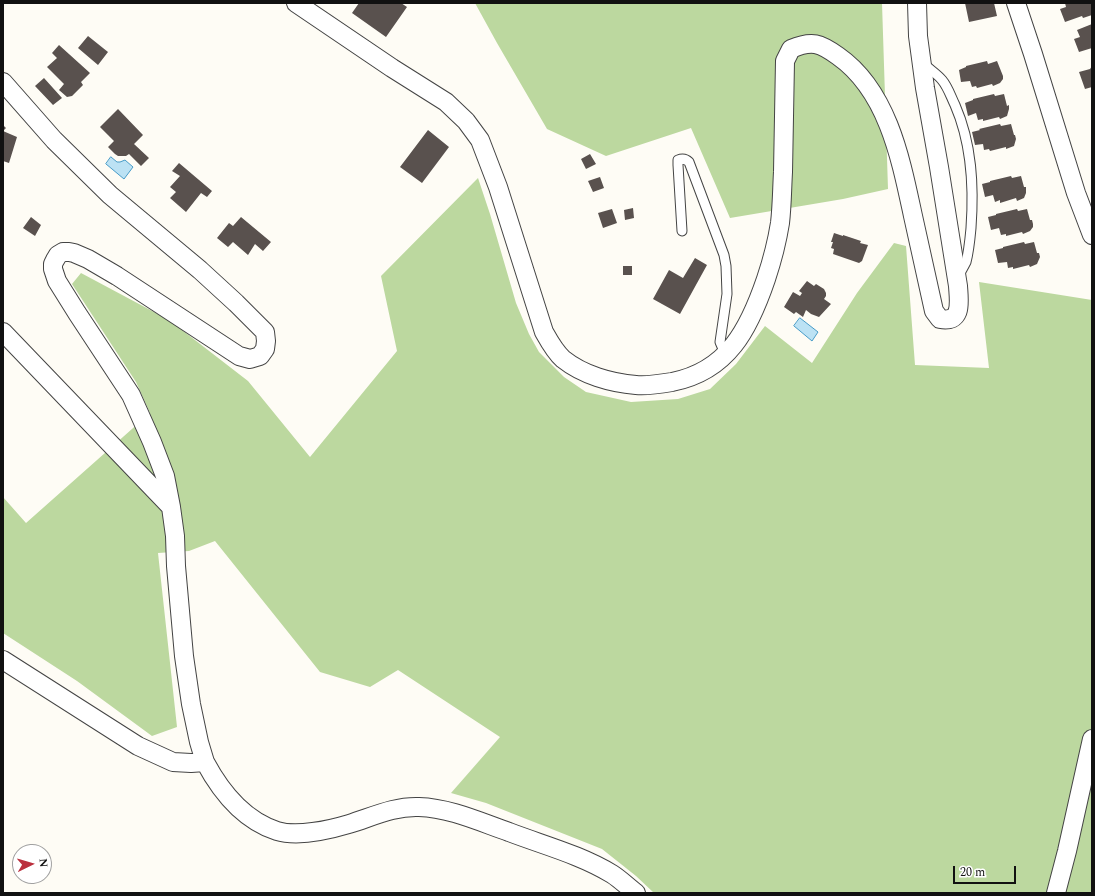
<!DOCTYPE html>
<style>
body{margin:0}
#map{position:relative;width:1095px;height:896px;overflow:hidden;background:#fefcf5;font-family:Spectral,serif}
canvas{display:block}
.frame{position:absolute;inset:0;border:4px solid #111;pointer-events:none}
.north{position:absolute;left:12px;top:844px;width:40px;height:40px;box-sizing:border-box;background:#fff;border:1px solid #a0a0a0;border-radius:50%;rotate:85deg;font-size:11px;font-weight:700;line-height:16px;text-align:center;color:#111}
.north::after{content:'';display:block;margin:auto;width:14px;height:18px;background:#bb2f3d;clip-path:polygon(50% 0,100% 100%,50% 72%,0 100%)}
.scale{position:absolute;left:953px;top:866px;width:63px;height:18px;box-sizing:border-box;border:2px solid #111;border-top:0;padding-left:5px;font-size:12px;line-height:14px;white-space:nowrap;color:#111;-webkit-text-stroke:3px #fff;paint-order:stroke}
</style>
<div id="map">
<canvas width="1095" height="896"></canvas>
<div class="frame"></div>
<div class="north">N</div>
<div class="scale">20 m</div>
</div>
<script>
const c = document.querySelector('canvas').getContext('2d');
c.lineJoin = 'round';
function fill(path, color) { c.fillStyle = color; c.fill(path, 'evenodd'); }
function strokePath(path, color, width, dash) { c.strokeStyle = color; c.lineWidth = width; c.lineCap = dash ? 'butt' : 'round'; c.setLineDash(dash || []); c.stroke(path); }
const forest = new Path2D(`
 M475,3h407l6,186 -45,10 -113,19 -39,-90 -85,28 -59,-27 -50,-86z
 M478,178l12,36 26,89 13,31 10,18 25,25 22,15 45,10 47,-3 32,-10 26,-25 29,-38 47,37 45,-70 37,-50 12,3 9,119 74,3 -10,-86 113,18v593h-438l-18,-17 -34,-27 -116,-46 -35,-10 49,-56 -102,-67 -28,17 -50,-15 -105,-131 -26,10 -31,2 19,174 -25,9 -75,-55 -74,-48v-136l23,26 124,-110 -14,-31 -64,-98 9,-11 88,47 79,61 62,76 87,-106 -16,-75z`);
const water = new Path2D(`
 M111,157l6,5h3l5,-2 8,7 -9,12 -18,-15z
 M800,318l18,14 -6,9 -18,-15z`);
const building = new Path2D(`
 M359,3h42l6,4 -21,30 -34,-24z
 M965,3h29l3,13 -28,6z
 M1065,3h27v12l-9,3 -1,-2 -17,6 -5,-13 6,-2z
 M1092,24v24l-13,4 -5,-13 6,-2 -3,-7z
 M88,36l20,16 -10,13 -20,-17z
 M59,45l31,28 -9,9 2,3 -11,11 -5,1 -8,-7 5,-6 -17,-17 10,-9 -5,-5z
 M987,61l1,3 9,-3 6,15v3l-3,4 -7,3 -1,-2 -15,4 -1,-2 -4,1 -2,-6 -9,1 -2,-12 7,-3v-1z
 M1092,66v21l-7,2 -6,-17 11,-3z
 M44,78l18,20 -9,7 -18,-19z
 M994,94l1,2 9,-2 3,12 2,-1v4l-2,7 -7,3 -1,-2 -16,4v-2l-5,1 -2,-7 -8,3 -3,-13 8,-3v-1z
 M118,109l25,26 -9,9 15,14 -8,8 -12,-12 -3,2h-8l-3,-2 -7,-7 6,-6 -14,-14z
 M1000,124l1,2 10,-2 3,11h1l1,4 -2,7 -8,3v-2l-16,4 -1,-2 -5,1 -1,-6 -8,1 -3,-13 8,-2 -1,-1z
 M3,125l3,3 -3,3 14,6 -8,26 -6,-2z
 M428,130l21,17 -27,36 -22,-16z
 M590,154l6,10 -10,5 -5,-10z
 M179,163l33,28 -5,6 -6,-4 -15,19 -16,-14 6,-6 -6,-5 10,-11 -8,-5z
 M1011,176l1,2 9,-2 3,11h2v6l-2,5 -7,3 -1,-3 -16,5v-3l-5,2 -2,-7 -8,2 -3,-13 8,-2v-1z
 M600,177l4,11 -11,4 -5,-11z
 M633,208l1,10 -9,2 -1,-10z
 M612,209l5,14 -14,5 -5,-15z
 M1017,209l1,2 9,-2 3,11h2l1,4v3l-3,4 -7,3 -1,-2 -16,4v-2l-5,1 -2,-7 -8,2 -3,-13 8,-2v-1z
 M31,217l10,8 -6,11 -12,-8z
 M241,217l30,25 -8,9 -8,-7 -7,11 -15,-13 -5,5 -11,-9 12,-15 4,3z
 M834,233l9,3v-1l18,6 -1,2 8,2 -6,16 -3,2 -26,-9 1,-5 -3,-1 2,-6h-2z
 M1024,242l1,2 9,-2 3,11h2l1,4 -3,7 -7,3 -1,-2 -16,4v-2l-5,1 -1,-6 -9,1 -3,-13 8,-2v-1z
 M695,258l12,7 -27,49 -27,-15 16,-29 14,8z
 M623,266h9v9h-9z
 M807,281l7,5 2,-2 8,5 2,4v3l-2,3 7,5 -12,13 -8,-3 -5,-4 -3,7 -7,-5 -2,2 -10,-7 9,-15 7,4 2,-3 -3,-2z`);
const lane = new Path2D(`
 M924,64c5,5 13,10 18,16 6,7 9,17 13,25 17,39 19,81 16,123 -1,11 -2,23 -5,34 -2,4 -5,9 -7,13
 M682,231l-4,-66v-5c5,-2 8,-1 11,2l35,93 2,11 1,28 -7,48 3,7 4,5`);
const street = new Path2D(`
 M296,3l96,65 54,34 20,19 14,19 18,47 46,145c5,9 11,20 19,27 20,16 48,24 73,26 11,1 24,-1 36,-3 56,-11 77,-53 94,-103 6,-18 11,-37 14,-56 2,-17 2,-34 3,-51 1,-37 1,-74 2,-111l6,-12c21,-9 29,-6 47,7 50,35 63,104 75,160 7,32 14,64 21,95l6,8c23,4 19,-17 18,-33l-19,-119 -14,-79 -7,-52 -1,-33
 M1016,3l17,51 43,139 16,42
 M3,82l51,58 56,55 90,75 36,33 29,29 1,9 -1,8 -5,7 -10,3 -11,-3 -122,-80 -29,-17 -14,-6 -5,-1h-6l-5,3 -3,5 -2,4v5l4,12 20,32 54,82 21,47 13,34 6,31 4,29 1,30 8,90 7,48 8,38 6,20 -14,1 -18,-1 -35,-16 -135,-86
 M3,332l168,175
 M205,762c16,30 38,58 72,69 20,6 52,-1 72,-7 23,-7 45,-18 70,-17 31,1 61,15 90,25 34,13 72,23 103,42 8,5 16,13 24,19
 M1056,893l11,-42 25,-112`);
fill(forest, '#bcd89f');
fill(water, '#bce2f4');
strokePath(water, '#479bc7', 1);
fill(building, '#59514e');
strokePath(lane, '#444', 11);
strokePath(street, '#444', 20);
strokePath(lane, '#fff', 9);
strokePath(street, '#fff', 18);
</script>
